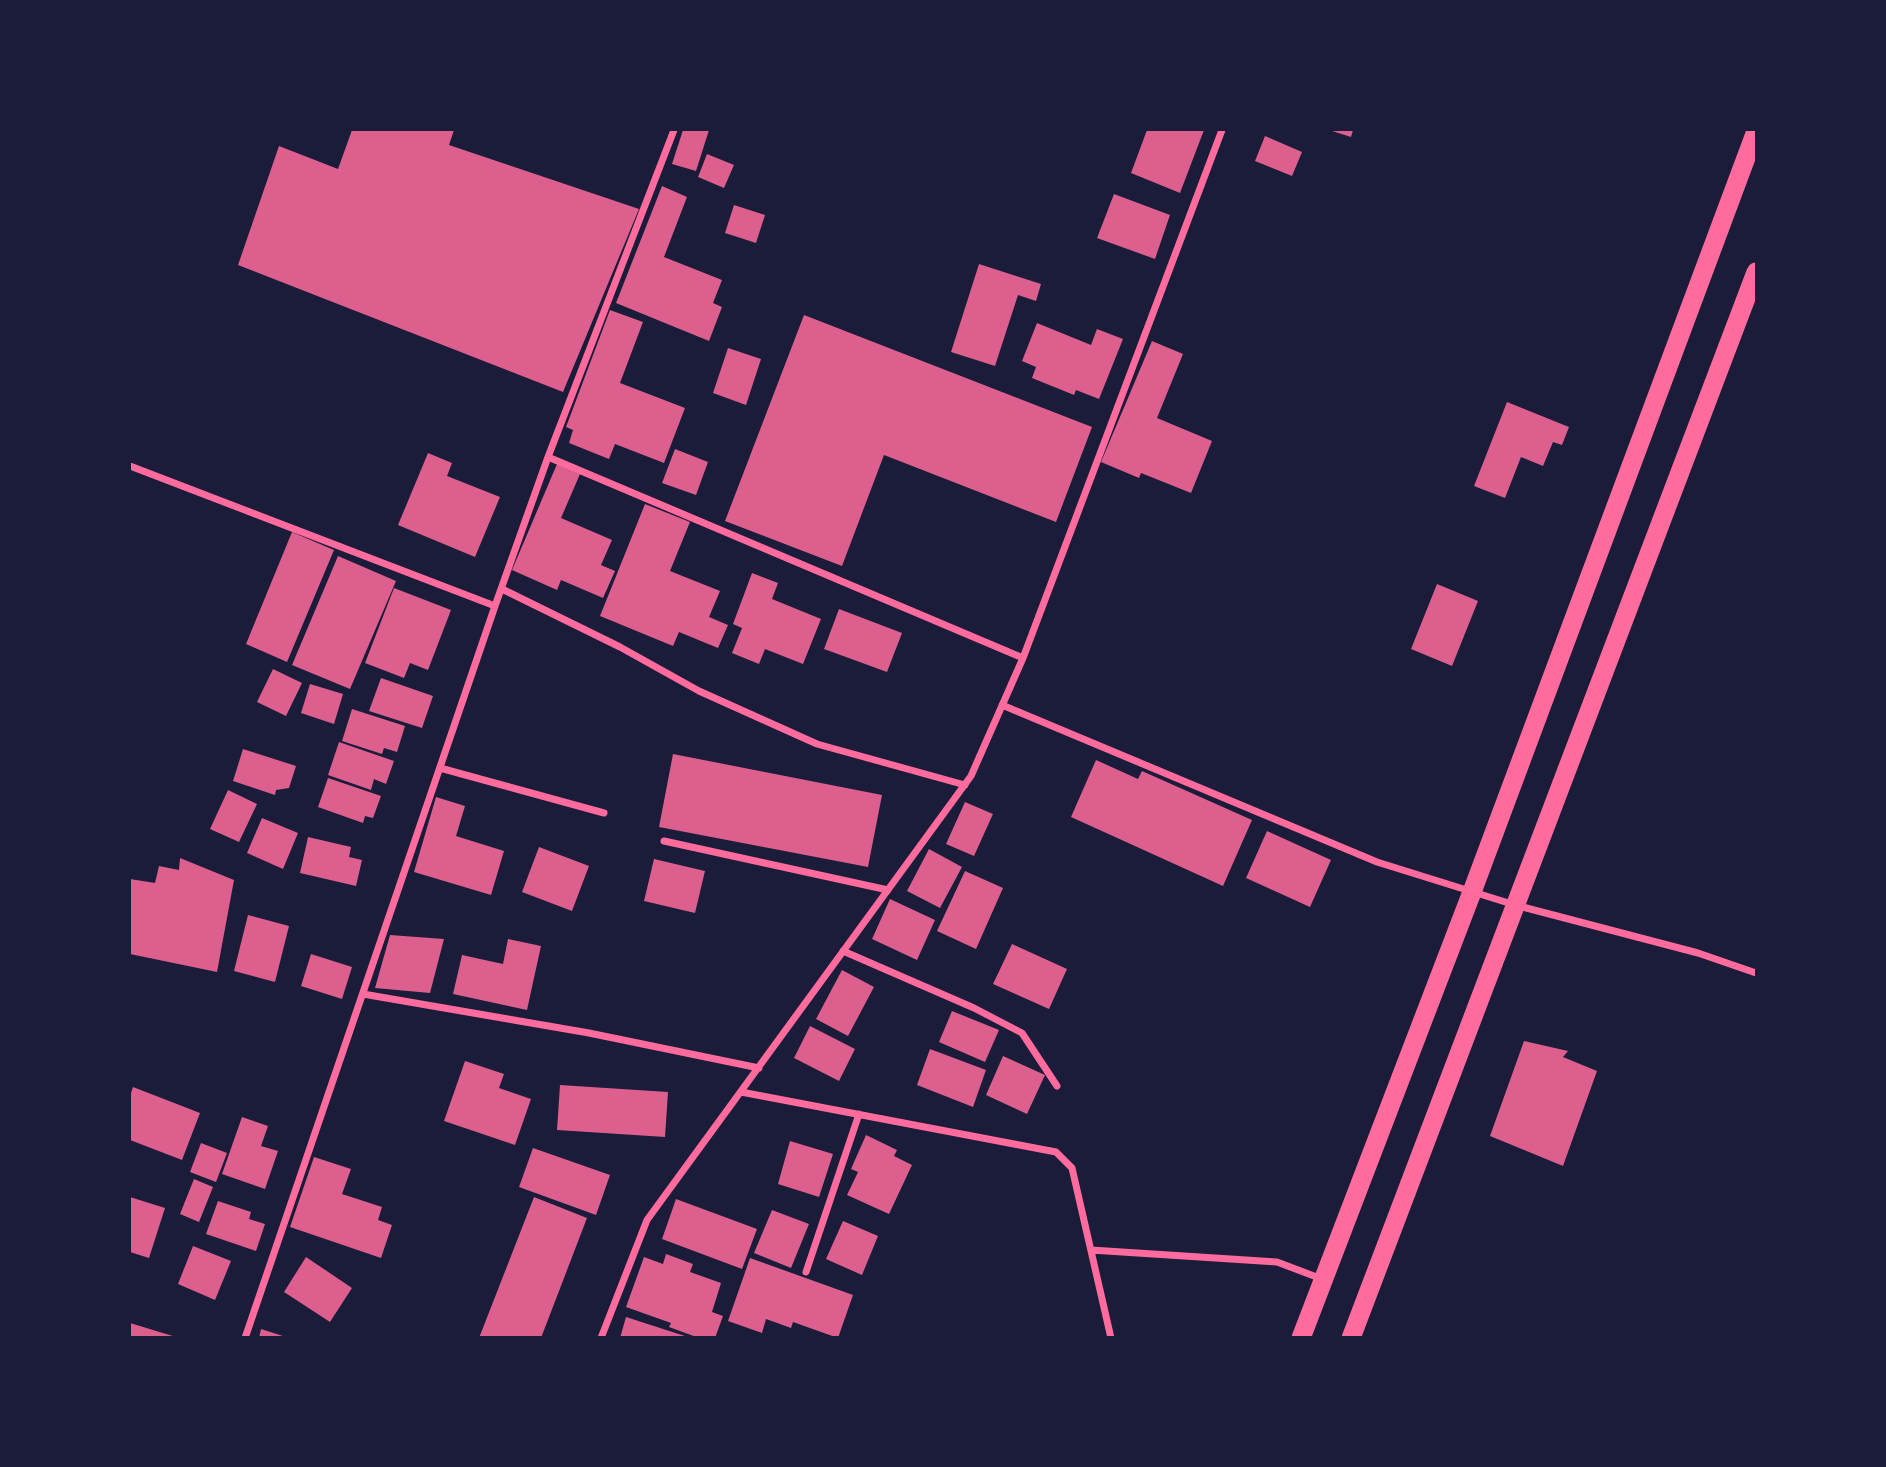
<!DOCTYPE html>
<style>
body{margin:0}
#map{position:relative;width:1886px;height:1467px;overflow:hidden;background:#1b1b3a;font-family:"Public Sans",sans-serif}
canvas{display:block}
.frame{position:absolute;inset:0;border:131px solid #1b1b3a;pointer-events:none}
</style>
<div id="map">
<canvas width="1886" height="1467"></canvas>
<div class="frame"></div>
</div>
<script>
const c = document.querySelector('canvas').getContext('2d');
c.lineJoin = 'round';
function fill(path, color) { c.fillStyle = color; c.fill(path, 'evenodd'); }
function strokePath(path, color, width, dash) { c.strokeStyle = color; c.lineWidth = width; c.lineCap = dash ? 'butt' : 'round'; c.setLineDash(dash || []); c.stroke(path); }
const building = new Path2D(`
 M352,130h102l-5,15 190,64 -76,183 -325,-127 41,-119 59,23z
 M683,130h26l-13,41 -24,-7z
 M1147,130h57l-24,63 -49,-20z
 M1329,130h24l-2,7z
 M1265,136l37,16 -10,24 -37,-15z
 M707,154l27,11 -10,23 -26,-11z
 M662,186l25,11 -23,60 58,23 -9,23 9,4 -13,34 -93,-38z
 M1114,194l56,21 -15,44 -58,-21z
 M734,205l31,10 -9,28 -31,-10z
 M979,264l62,20 -5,17 -18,-6 -23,71 -44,-14z
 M610,310l33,12 -23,61 65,25 -21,55 -49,-19 -6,15 -40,-16 4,-13 -7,-3z
 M804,315l288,112 -36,95 -172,-67 -42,111 -117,-45z
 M1037,323l54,22 6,-16 26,10 -24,60 -23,-9 -2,5 -42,-17 4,-11 -14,-6z
 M1152,341l31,13 -26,64 55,23 -21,52 -50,-20 -2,5 -38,-16z
 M728,348l33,11 -15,46 -33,-12z
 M1507,402l62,25 -7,18 -9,-3 -10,24 -22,-9 -16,41 -31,-12z
 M675,449l33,13 -12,33 -34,-12z
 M428,453l24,10 -5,13 53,21 -25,60 -77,-32z
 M557,464l23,10 -19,44 51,22 -11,25 14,6 -12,27 -42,-18 -4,10 -45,-20z
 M645,504l45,18 -20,49 50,20 -11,26 19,8 -10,23 -39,-16 -6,14 -73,-30z
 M292,532l42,18 -47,112 -41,-18z
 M338,556l58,25 -46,108 -58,-24z
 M752,573l26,10 -6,16 49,20 -18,45 -38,-15 -6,15 -27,-11 10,-25 -9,-4z
 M1437,584l41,17 -26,65 -41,-17z
 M394,588l57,22 -23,60 -18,-7 -6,15 -39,-15z
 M839,609l63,24 -15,39 -63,-23z
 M273,669l29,14 -16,33 -29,-14z
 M381,678l52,18 -11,32 -53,-17z
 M310,684l33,10 -9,30 -33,-11z
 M352,709l53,17 -8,26 -13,-4 -2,6 -40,-13z
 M339,742l55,19 -8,23 -12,-5 -3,11 -43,-15z
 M243,749l53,17 -7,22 -13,2 -1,5 -42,-14z
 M673,754l209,41 -14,72 -209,-40z
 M1096,760l42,19 4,-8 110,49 -29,66 -152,-69z
 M328,778l53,18 -8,22 -8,-2 -2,7 -45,-16z
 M228,790l29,14 -18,38 -29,-13z
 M436,797l29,9 -9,30 48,15 -13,44 -77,-23z
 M965,802l28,12 -19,42 -28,-12z
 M262,818l36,15 -15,36 -36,-16z
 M1267,831l64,29 -21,47 -64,-29z
 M308,837l43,10 -2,10 13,3 -6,26 -56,-13z
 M539,847l50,19 -17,45 -50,-19z
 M929,849l33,18 -22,41 -33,-17z
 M180,858l54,22 -17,92 -87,-18v-75l25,4 4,-17 20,4z
 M654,859l51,12 -10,42 -51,-12z
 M965,871l38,17 -27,61 -39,-18z
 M890,899l45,21 -18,40 -45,-21z
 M248,915l41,11 -14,56 -41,-11z
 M390,935l54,4 -14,54 -55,-5z
 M508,939l33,7 -14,64 -74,-16 9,-39 41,9z
 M1012,944l55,25 -18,40 -56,-25z
 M311,954l41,13 -10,32 -41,-13z
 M842,970l32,17 -26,49 -32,-17z
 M952,1011l47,19 -14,32 -46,-20z
 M810,1026l45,23 -16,32 -45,-23z
 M1524,1041l44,10 -5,6 34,14 -34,95 -73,-30z
 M930,1049l56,21 -13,37 -56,-22z
 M1003,1056l42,19 -18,39 -41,-19z
 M465,1061l39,13 -5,14 32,11 -16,46 -71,-24z
 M560,1085l108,7 -3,45 -108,-7z
 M133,1087l67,26 -18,47 -52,-20v-44z
 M242,1117l26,9 -7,20 17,5 -13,38 -43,-15z
 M866,1135l31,15 -3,6 18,9 -23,49 -42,-19 11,-23 -7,-3z
 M790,1141l43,13 -14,43 -41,-13z
 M201,1143l26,10 -11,29 -26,-10z
 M533,1148l77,27 -14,40 -77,-28z
 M314,1157l37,12 -9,25 40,13 -4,13 14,5 -11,33 -91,-31z
 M194,1179l19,8 -14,35 -19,-8z
 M130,1197l35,11 -16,50 -19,-6z
 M534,1197l53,21 -46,120h-62z
 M676,1199l81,30 -15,40 -80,-30z
 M218,1201l33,11 -2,7 16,5 -9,27 -50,-17z
 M772,1210l37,14 -18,44 -37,-15z
 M843,1221l35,15 -16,39 -36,-16z
 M193,1246l38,15 -16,39 -37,-16z
 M666,1254l27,10 -3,8 31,11 -9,29 11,4 -8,22h-16l-30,-11 2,-4 -45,-16 18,-50 19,7z
 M306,1257l46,31 -22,34 -46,-30z
 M750,1258l103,37 -15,43 -45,-16 -2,6 -25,-9 -4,14 -34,-12z
 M626,1317l62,20v1h-68z
 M130,1323l46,14v1h-46z
 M261,1329l25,8v1h-27z`);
const minor = new Path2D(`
 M548,457l475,201
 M130,466l365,140
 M502,589l118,58 79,44 118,53 148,41
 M1002,705l375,157 138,43 183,48 58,20
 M440,768l164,45
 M664,841l224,49
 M843,951l131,57 48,25 35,53
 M363,994l226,39 170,35
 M741,1092l315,60 16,16 39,170
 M1091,1250l186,12 45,17
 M806,1272l53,-158
 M245,1338l250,-732 53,-149 126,-327
 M601,1338l46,-118 324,-444 52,-118 199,-528`);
const trunk = new Path2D(`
 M1301,1338l171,-446 284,-761
 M1351,1338l405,-1066`);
fill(building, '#dd5f8e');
strokePath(minor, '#ff6b9d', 7);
strokePath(trunk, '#ff6b9d', 19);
</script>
